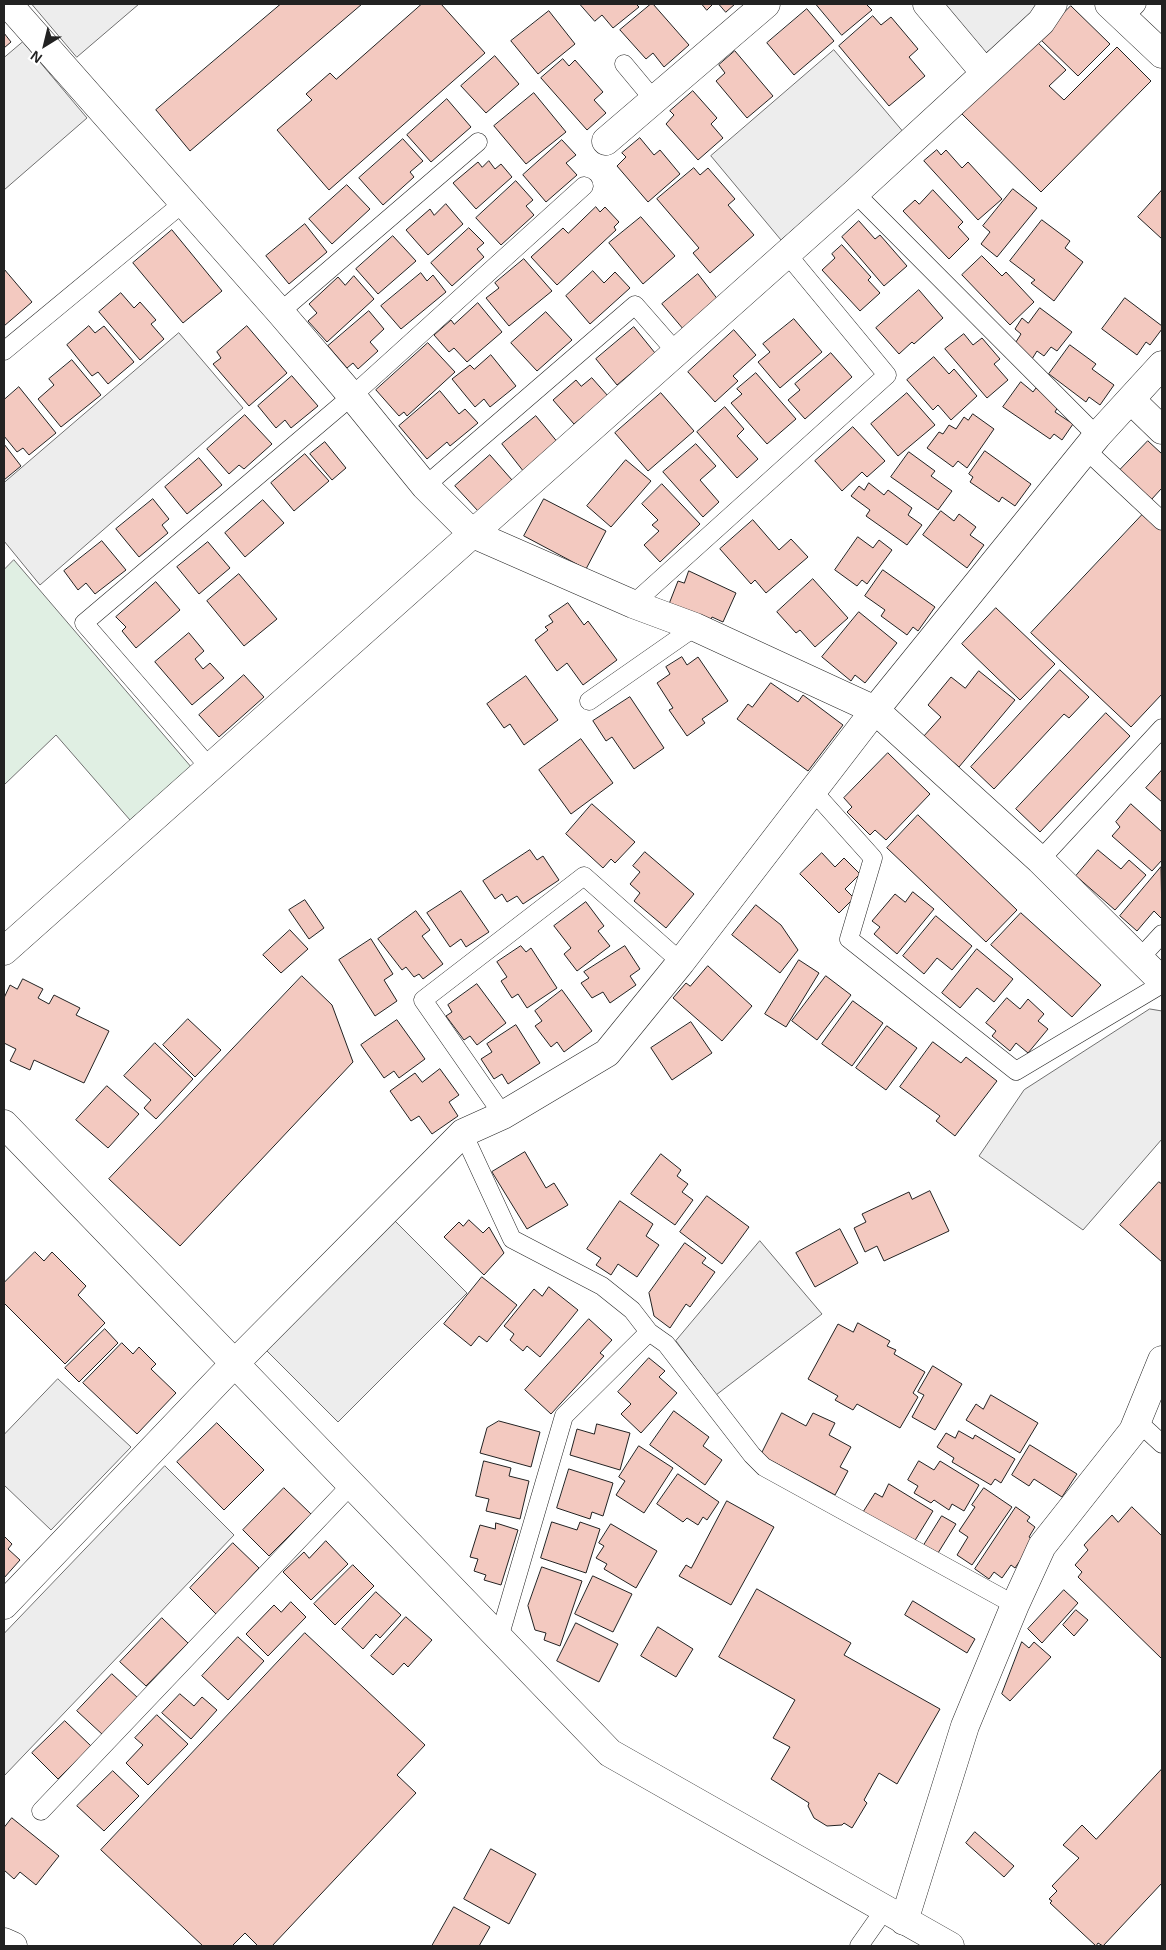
<!DOCTYPE html>
<style>
body{margin:0}
#map{position:relative;width:1166px;height:1950px;overflow:hidden;background:#fff;font-family:Helvetica,sans-serif}
canvas{display:block}
.frame{position:absolute;inset:0;border:5px solid #222;pointer-events:none}
.north{position:absolute;left:20px;top:20px;width:50px;height:50px;-webkit-text-stroke:4px #fff;paint-order:stroke;rotate:216deg;font-size:14px;font-weight:700;line-height:20px;text-align:center;color:#222}
.north::after{content:'';display:block;margin:auto;width:18px;height:22px;background:#222;clip-path:polygon(50% 0,100% 100%,50% 72%,0 100%)}
</style>
<div id="map">
<canvas width="1166" height="1950"></canvas>
<div class="frame"></div>
<div class="north">N</div>
</div>
<script>
const c = document.querySelector('canvas').getContext('2d');
c.lineJoin = 'round';
function fill(path, color) { c.fillStyle = color; c.fill(path, 'evenodd'); }
function strokePath(path, color, width, dash) { c.strokeStyle = color; c.lineWidth = width; c.lineCap = dash ? 'butt' : 'round'; c.setLineDash(dash || []); c.stroke(path); }
const green = new Path2D(`
 M14,560l178,208 -62,52 -74,-85 -52,50v-215z`);
const parking = new Path2D(`
 M32,4h107l-62,53z
 M943,4h95l-7,13 -45,36z
 M23,42l64,76 -83,72v-132z
 M834,50l71,84 -124,106 -70,-84z
 M179,333l64,75 -203,177 -36,-44v-58z
 M1150,1009l12,2v128l-79,91 -104,-74 45,-66z
 M394,1220l73,73 -129,129 -73,-73z
 M760,1241l62,73 -106,81 -40,-54z
 M58,1379l73,68 -80,83 -47,-45v-50z
 M165,1466l69,69 -230,241v-142z`);
const building = new Path2D(`
 M281,4h81l-172,147 -34,-41z
 M422,4h19l44,49 -156,137 -52,-60 35,-30 -6,-6 24,-21 6,6z
 M580,4h56l3,3 -26,21 -11,-13 -7,6z
 M651,4h2l36,41 -25,22 -11,-14 -7,6 -26,-29z
 M702,4h11l-6,6z
 M719,4h16l-9,8z
 M816,4h50l6,6 -30,25z
 M1071,6l39,38 -32,32 -39,-38z
 M807,9l27,32 -40,34 -27,-32z
 M549,11l26,33 -37,30 -27,-33z
 M873,16l8,9 10,-8 27,32 -9,8 16,19 -36,30 -50,-60z
 M4,33l7,9 -7,6z
 M1036,41l30,29 -17,16 15,14 53,-53 34,34 -110,111 -79,-78z
 M735,51l38,45 -26,22 -31,-37 9,-8 -6,-8z
 M495,56l24,28 -33,29 -25,-27z
 M563,59l6,7 6,-6 28,32 -9,8 12,13 -19,17 -46,-52z
 M693,91l24,27 -6,6 12,14 -25,22 -32,-36 8,-9 -4,-4z
 M534,93l32,39 -40,32 -32,-38z
 M447,99l24,28 -40,35 -24,-27z
 M640,138l14,17 6,-5 20,24 -32,28 -31,-36 9,-9 -4,-4z
 M403,139l20,22 -13,11 4,5 -31,28 -24,-27z
 M562,140l14,15 -10,8 11,12 -31,27 -23,-27z
 M937,150l4,5 5,-5 16,18 6,-6 34,37 -24,21 -54,-59z
 M489,161l6,8 6,-5 11,13 -36,32 -23,-26 25,-21 4,5z
 M694,168l6,7 8,-7 27,31 -7,6 26,30 -44,38 -17,-20 6,-5 -42,-49z
 M516,181l17,19 -7,6 8,9 -33,30 -25,-27z
 M347,185l23,24 -38,35 -23,-25z
 M1013,189l24,19 -40,49 -16,-13 9,-12 -7,-6z
 M933,190l30,32 -5,5 11,12 -20,20 -46,-48 12,-11 4,4z
 M1162,190v49l-24,-22z
 M446,204l17,20 -35,31 -22,-25 24,-21 4,6z
 M596,207l4,5 5,-5 14,15 -5,5 2,3 -59,55 -26,-28 32,-29 5,5z
 M641,217l34,39 -32,28 -34,-41z
 M1042,220l28,21 -5,7 18,14 -29,39 -23,-18 4,-3 -25,-19z
 M859,221l16,18 5,-4 27,31 -23,20 -42,-49z
 M305,224l22,28 -38,32 -23,-28z
 M469,228l15,15 -7,6 7,8 -32,29 -21,-23z
 M172,230l50,61 -39,32 -50,-60z
 M393,236l23,25 -38,33 -22,-25z
 M842,245l29,32 -3,3 12,13 -20,18 -38,-41 13,-12 -3,-4z
 M982,256l20,20 4,-4 28,30 -24,23 -48,-50z
 M524,259l28,32 -43,35 -23,-28 13,-10 -4,-5z
 M4,269l28,33 -28,24z
 M593,271l11,12 11,-11 15,16 -40,36 -24,-28z
 M421,273l6,8 6,-6 13,17 -45,37 -20,-23z
 M698,274l21,27 -35,29 -22,-26z
 M354,276l20,23 -47,43 -19,-21 9,-8 -8,-9 29,-27 7,8z
 M919,290l24,28 -29,26 -2,-2 -13,12 -23,-26z
 M121,293l13,15 6,-6 16,18 -5,4 13,15 -24,21 -41,-48z
 M1125,298l37,28v3l-12,16 -4,-3 -9,13 -35,-26z
 M478,303l24,29 -35,30 -13,-14 -5,4 -15,-17 17,-15 3,4z
 M1040,308l32,24 -15,19 -6,-4 -7,9 -7,-5 -5,8 -18,-14 7,-11 -6,-5 7,-11 6,5z
 M369,311l15,18 -14,13 8,9 -20,18 -5,-6 -6,5 -19,-22z
 M546,312l26,28 -35,31 -26,-28z
 M794,319l28,33 -42,36 -22,-26 12,-10 -7,-8z
 M89,326l6,7 9,-7 30,36 -26,22 -10,-12 -6,4 -25,-31z
 M247,326l40,47 -38,33 -36,-42 8,-6 -4,-6z
 M634,327l21,26 -38,32 -21,-26z
 M734,330l22,25 -23,21 5,5 -23,21 -27,-30z
 M964,334l9,11 9,-7 18,21 -6,5 14,16 -21,18 -42,-49z
 M428,343l27,29 -48,44 -3,-4 -5,4 -23,-26z
 M1070,345l26,19 -4,5 22,16 -14,20 -11,-8 -3,5 -37,-28z
 M831,353l21,24 -47,42 -17,-19 12,-10 -5,-6z
 M491,355l25,31 -26,21 -6,-8 -9,8 -23,-28 18,-14 4,4z
 M934,357l15,17 5,-5 23,27 -26,24 -13,-15 -5,5 -26,-30z
 M72,360l29,35 -40,32 -23,-28 16,-14 -5,-6z
 M756,373l40,46 -29,25 -36,-41 11,-9 -5,-5z
 M292,376l26,30 -27,22 -6,-8 -9,8 -18,-22z
 M592,378l16,18 -34,28 -21,-24 23,-20 5,6z
 M1021,382l12,10 3,-4 23,17 -4,7 18,12 -11,16 -8,-6 -4,5 -47,-32z
 M19,387l37,46 -27,22 -6,-7 -6,4 -13,-16v-36z
 M440,391l19,23 6,-5 13,14 -28,23 -3,-4 -20,17 -28,-33z
 M661,393l33,38 -46,40 -33,-38z
 M907,393l28,32 -37,31 -27,-32z
 M725,407l19,22 -7,7 21,23 -21,19 -40,-46z
 M973,414l21,15 -27,39 -9,-7 -5,6 -26,-19 12,-16 4,2 6,-9 7,4 8,-12 4,3z
 M245,415l27,29 -28,25 -5,-4 -10,9 -22,-25z
 M536,416l23,28 -35,28 -22,-28z
 M853,427l32,34 -18,16 -5,-5 -20,19 -27,-30z
 M1148,441l14,13v36l-1,-1 -10,11 -31,-30z
 M325,442l21,26 -14,12 -22,-26z
 M4,444l17,22 -17,14z
 M696,444l20,22 -16,14 19,22 -16,15 -40,-45z
 M985,451l46,33 -16,22 -13,-9 -3,5 -29,-20 3,-5 -4,-3z
 M909,452l26,19 -4,5 21,15 -14,19 -47,-33z
 M305,454l24,27 -35,30 -23,-28z
 M490,455l22,25 -34,31 -23,-25z
 M199,458l23,27 -35,29 -22,-27z
 M626,460l25,21 -40,46 -24,-21z
 M869,483l15,12 4,-5 24,18 -4,7 14,10 -15,20 -41,-29 4,-6 -19,-14 8,-10 5,4z
 M662,484l38,40 -40,38 -16,-17 15,-14 -7,-6 6,-5 -16,-16z
 M153,499l16,20 -7,6 6,8 -29,24 -23,-28z
 M544,499l62,32 -20,38 -62,-33z
 M263,500l21,23 -39,34 -20,-24z
 M941,511l13,10 5,-7 17,13 -6,8 14,10 -17,23 -44,-33z
 M1144,513l18,17v164l-31,33 -100,-94z
 M753,520l26,30 12,-11 17,18 -42,36 -11,-13 -4,4 -31,-35z
 M858,537l15,11 6,-8 13,10 -25,34 -5,-4 -5,6 -22,-16z
 M102,541l24,29 -31,24 -9,-11 -8,7 -14,-19z
 M208,542l22,26 -31,26 -22,-27z
 M883,570l52,37 -17,24 -5,-4 -6,8 -26,-19 4,-6 -20,-14z
 M689,571l47,22 -13,29 -11,-5 -3,6 -40,-19 9,-23 6,2z
 M239,574l38,45 -33,27 -37,-45z
 M813,579l35,39 -33,29 -15,-17 -4,3 -19,-21z
 M156,582l24,28 -44,38 -14,-17 4,-4 -10,-10z
 M568,603l16,22 4,-4 29,39 -34,25 -16,-22 -10,8 -22,-31 13,-10 -3,-3 8,-5 -4,-6z
 M996,608l59,56 -35,36 -58,-56z
 M859,612l38,31 -32,40 -10,-8 -4,6 -29,-24z
 M189,633l15,18 -9,8 8,10 7,-6 14,15 -32,27 -37,-43z
 M682,657l5,8 11,-8 30,44 -26,18 3,4 -18,13 -18,-26 4,-2 -16,-25 13,-9 -4,-7z
 M1060,670l29,27 -20,21 -5,-4 -70,75 -23,-22z
 M979,671l36,29 -56,67 -36,-30 18,-20 -13,-12 23,-28 14,11z
 M244,675l20,22 -45,40 -20,-22z
 M526,676l32,44 -34,25 -14,-21 -6,4 -17,-24z
 M771,683l27,19 5,-7 40,30 -35,46 -71,-52 11,-15 4,3z
 M630,697l34,51 -30,21 -22,-32 -6,4 -13,-20z
 M1106,713l24,23 -90,96 -24,-23z
 M581,739l32,44 -42,31 -32,-44z
 M888,753l42,41 -44,46 -11,-10 -5,5 -23,-23 5,-5 -8,-9z
 M1162,770v32l-16,-14z
 M592,804l43,38 -20,21 -4,-4 -8,9 -37,-34z
 M1131,804l31,28v28l-10,11 -40,-35 8,-9 -4,-5z
 M918,815l99,95 -31,32 -99,-94z
 M530,850l7,10 6,-4 16,24 -36,24 -6,-8 -10,6 -5,-8 -7,5 -12,-18z
 M1098,850l23,19 8,-9 17,15 -31,35 -39,-34z
 M645,852l49,42 -28,34 -32,-27 6,-8 -10,-9 10,-12 -7,-6z
 M822,853l13,14 9,-9 16,16 -15,15 9,9 -15,15 -39,-39z
 M1161,867l1,52 -8,-8 -17,20 -17,-15z
 M461,891l28,41 -23,15 -5,-8 -11,8 -23,-34z
 M913,892l21,17 -37,45 -23,-20 6,-7 -8,-6 23,-27 10,8z
 M305,900l19,28 -15,11 -20,-29z
 M586,902l18,24 -6,5 12,15 -33,25 -13,-17 7,-6 -17,-22z
 M756,905l25,20 17,25 -18,23 -48,-38z
 M416,911l14,19 -8,6 21,28 -20,15 -4,-5 -5,3 -8,-10 -4,3 -24,-31z
 M1021,913l80,72 -29,32 -81,-72z
 M936,916l36,30 -20,24 -15,-12 -13,16 -21,-18z
 M290,930l18,19 -27,24 -18,-18z
 M371,939l22,35 -9,6 13,21 -22,15 -36,-56z
 M521,946l5,6 5,-4 26,40 -30,20 -9,-14 -6,4 -11,-17 6,-4 -10,-15z
 M625,946l15,23 -10,7 6,9 -26,18 -7,-11 -11,6 -11,-15 8,-5 -5,-6z
 M977,949l36,30 -19,23 -17,-14 -17,20 -18,-15z
 M799,960l20,13 -33,54 -21,-13z
 M708,966l44,40 -30,35 -49,-43 13,-15 4,3z
 M302,976l30,29 21,57 -173,184 -71,-67z
 M826,976l25,19 -34,45 -25,-19z
 M23,979l20,10 -5,9 11,6 5,-9 26,13 -4,7 33,16 -25,52 -50,-23 -4,10 -20,-9 6,-12 -12,-6v-45l6,-13 7,4z
 M477,984l29,39 -29,22 -7,-9 -6,4 -18,-24 6,-4 -4,-7z
 M562,990l30,41 -28,21 -7,-10 -6,5 -16,-21 7,-5 -7,-10z
 M1007,998l13,11 8,-10 16,15 -6,7 10,8 -20,24 -12,-10 -6,8 -18,-15 4,-5 -10,-8z
 M853,1001l30,22 -31,43 -30,-22z
 M188,1019l33,31 -26,27 -32,-32z
 M397,1020l28,39 -26,19 -5,-7 -10,7 -23,-33z
 M691,1022l21,31 -40,27 -21,-32z
 M516,1025l24,38 -32,21 -6,-10 -8,5 -13,-20 11,-7 -5,-8z
 M887,1026l30,22 -31,42 -30,-22z
 M933,1042l28,21 5,-6 31,24 -42,55 -19,-15 4,-5 -40,-29z
 M155,1043l38,36 -37,40 -12,-11 7,-8 -27,-24z
 M440,1069l19,26 -10,7 9,14 -26,18 -13,-18 -8,5 -21,-30 25,-18 7,9z
 M107,1086l32,28 -31,34 -32,-28z
 M525,1152l21,36 8,-5 14,22 -41,24 -35,-57z
 M661,1154l20,16 -4,6 11,8 -6,8 11,8 -18,25 -44,-31z
 M1159,1182l3,2v78l-42,-37z
 M930,1191l19,40 -65,30 -7,-15 -12,6 -11,-24 12,-6 -4,-8 47,-22 3,7z
 M707,1196l42,31 -27,37 -42,-32z
 M620,1201l33,23 -7,12 13,9 -22,32 -19,-13 -7,11 -15,-10 5,-7 -14,-9z
 M469,1220l14,13 6,-6 15,26 -20,22 -40,-38 15,-15 4,4z
 M840,1229l18,34 -43,24 -19,-34z
 M685,1243l21,15 -4,5 13,9 -25,35 -4,-3 -16,24 -16,-12 -5,-23z
 M35,1252l9,9 8,-9 34,34 -8,9 27,28 -40,41 -61,-61v-20z
 M482,1277l35,28 -30,37 -8,-6 -8,10 -27,-22z
 M549,1287l29,23 -38,47 -13,-11 -4,5 -13,-11 4,-6 -10,-8 30,-37 8,7z
 M589,1319l23,21 -12,13 4,3 -53,58 -26,-24z
 M858,1323l32,18 -3,5 9,4 -2,4 31,18 -12,21 5,4 -18,31 -43,-24 -4,6 -18,-10 3,-4 -30,-17 30,-55 15,8z
 M105,1329l13,14 -39,39 -14,-14z
 M122,1343l11,11 6,-7 17,17 -5,5 25,24 -39,41 -54,-51z
 M649,1358l16,13 -6,6 18,16 -36,40 -20,-19 10,-10 -13,-12z
 M933,1366l29,18 -27,46 -23,-13 12,-22 -6,-3z
 M991,1395l47,28 -18,30 -54,-33 10,-16 7,5z
 M674,1411l35,26 -6,9 19,14 -17,25 -55,-40z
 M782,1413l24,13 7,-13 22,10 -6,12 22,12 -11,20 8,4 -13,24 -74,-40z
 M499,1421l41,11 -9,35 -51,-14 7,-25z
 M217,1423l47,47 -40,40 -47,-48z
 M597,1424l33,9 -10,37 -50,-15 7,-26 17,5z
 M959,1431l14,8 2,-4 40,24 -14,24 -6,-4 -4,6 -39,-23 2,-4 -17,-11 9,-14 9,5z
 M1030,1445l47,29 -15,23 -28,-18 -5,7 -17,-11z
 M639,1446l34,22 -29,45 -28,-18 9,-14 -6,-4z
 M484,1461l27,7 -2,8 20,5 -9,38 -34,-8 3,-12 -13,-3z
 M919,1461l15,9 6,-9 39,24 -15,26 -12,-7 -3,6 -15,-10 -3,3 -17,-10 4,-7 -10,-6z
 M569,1469l44,14 -10,33 -11,-4 -2,7 -33,-11z
 M678,1474l41,28 -12,18 -4,-3 -5,8 -11,-7 -4,4 -26,-18z
 M889,1484l44,27 -19,31 -51,-30 12,-19 7,4z
 M284,1488l27,26 -42,42 -26,-26z
 M984,1488l28,19 -40,58 -15,-10 11,-18 -9,-6 16,-24 -3,-2z
 M727,1501l47,26 -43,78 -52,-29 7,-11 5,3z
 M1016,1507l14,10 -3,4 8,6 -6,10 5,3 -19,28 -4,-3 -9,13 -8,-6 -5,7 -14,-10z
 M1132,1507l30,29v123l-84,-82 4,-5 -7,-7 13,-15 -4,-5 28,-30 6,7z
 M942,1516l14,8 -18,29 -14,-8z
 M552,1522l25,8 3,-8 20,7 -14,44 -45,-15z
 M496,1523l22,7 -17,55 -17,-5 2,-5 -12,-4 4,-12 -8,-2 10,-32 15,4z
 M611,1524l46,27 -21,37 -32,-19 3,-5 -11,-6 8,-12 -5,-3z
 M4,1536l8,8 -4,5 12,11 -16,18z
 M326,1541l22,23 -37,36 -28,-28 21,-20 5,6z
 M233,1543l26,25 -43,46 -26,-26z
 M353,1565l21,21 -39,39 -21,-21z
 M542,1567l40,14 -22,65 -16,-6 2,-7 -11,-3 -7,-24z
 M593,1576l39,18 -19,38 -38,-18z
 M757,1589l94,54 -7,12 96,54 -43,75 -18,-11 -15,27 3,3 -15,25 -8,-5 -2,2 -15,1 -13,-8 -6,-12 1,-3 -38,-24 19,-32 -17,-9 22,-38 -76,-43z
 M1064,1590l14,13 -36,40 -14,-14z
 M376,1592l25,23 -21,23 -4,-4 -13,15 -21,-20z
 M913,1601l62,38 -8,14 -62,-38z
 M291,1602l15,15 -38,39 -22,-22 28,-29 7,7z
 M1076,1610l12,10 -14,16 -11,-11z
 M406,1617l26,23 -24,27 -4,-4 -11,12 -22,-19z
 M162,1618l26,25 -42,43 -26,-24z
 M576,1623l42,21 -19,38 -42,-21z
 M658,1627l35,22 -17,28 -35,-21z
 M305,1633l120,112 -28,30 19,18 -144,153h-14l-13,-13 -13,13h-29l-102,-96z
 M238,1637l26,24 -36,39 -26,-24z
 M1022,1642l7,6 5,-6 17,15 -41,44 -8,-7z
 M112,1674l26,24 -35,37 -26,-24z
 M180,1694l14,12 8,-9 15,13 -26,29 -29,-26z
 M157,1715l31,29 -40,41 -22,-22 17,-18 -8,-7z
 M65,1721l26,25 -33,33 -26,-26z
 M1162,1769v114l-59,63 -5,-3 -2,3 -46,-43 2,-2 -3,-2 8,-8 -5,-5 27,-28 -16,-13 19,-20 14,14z
 M113,1771l26,25 -35,35 -27,-25z
 M12,1818l47,38 -23,29 -16,-13 -6,7 -10,-9v-42z
 M975,1832l39,34 -10,11 -38,-34z
 M491,1849l45,25 -27,50 -45,-25z
 M454,1907l36,20 -11,19h-47z`);
const service = new Path2D(`
 M1124,18l13,-14
 M624,64l30,36
 M855,193l242,243
 M280,312l198,-170
 M4,351l179,-148
 M1086,450l76,71
 M425,486l210,-181 42,48
 M633,604l254,-229 -100,-121
 M589,701l106,-74
 M210,768l-126,-145 268,-227 232,-210
 M813,791l60,67 -24,81 167,132 146,-87
 M1040,860l122,-132
 M1140,958l22,-24
 M503,1115l-80,-115 161,-124 97,86
 M463,1133l49,106 90,47 30,24 17,22 17,12 86,111 12,12 251,138
 M1137,1421l25,23
 M499,1638l65,-222 85,-84
 M41,1811l310,-326
 M859,1946l26,-37`);
const minor = new Path2D(`
 M8,4l272,308 72,84 73,90 48,48 160,70 62,23 180,83 165,150 122,121
 M927,4l58,69
 M1109,4l53,50
 M606,141l160,-137
 M1131,400l31,30
 M4,951l851,-758 186,-171 12,-18
 M4,1605l230,-241 229,-231 40,-18 104,-62 74,-91 194,-252 222,-274 65,-71
 M904,1921l61,-195 50,-121 27,-59 91,-115 29,-71
 M4,1942l9,4`);
const tertiary = new Path2D(`
 M4,1124l606,629 340,193`);
fill(green, '#e0efe3');
strokePath(green, '#6f6f6f', 1);
fill(parking, '#ededed');
strokePath(parking, '#6f6f6f', 1);
fill(building, '#f3c9c0');
strokePath(building, '#222', 1);
strokePath(service, '#222', 19);
strokePath(minor, '#222', 29);
strokePath(tertiary, '#222', 29);
strokePath(service, '#fff', 18);
strokePath(minor, '#fff', 28);
strokePath(tertiary, '#fff', 28);
</script>
